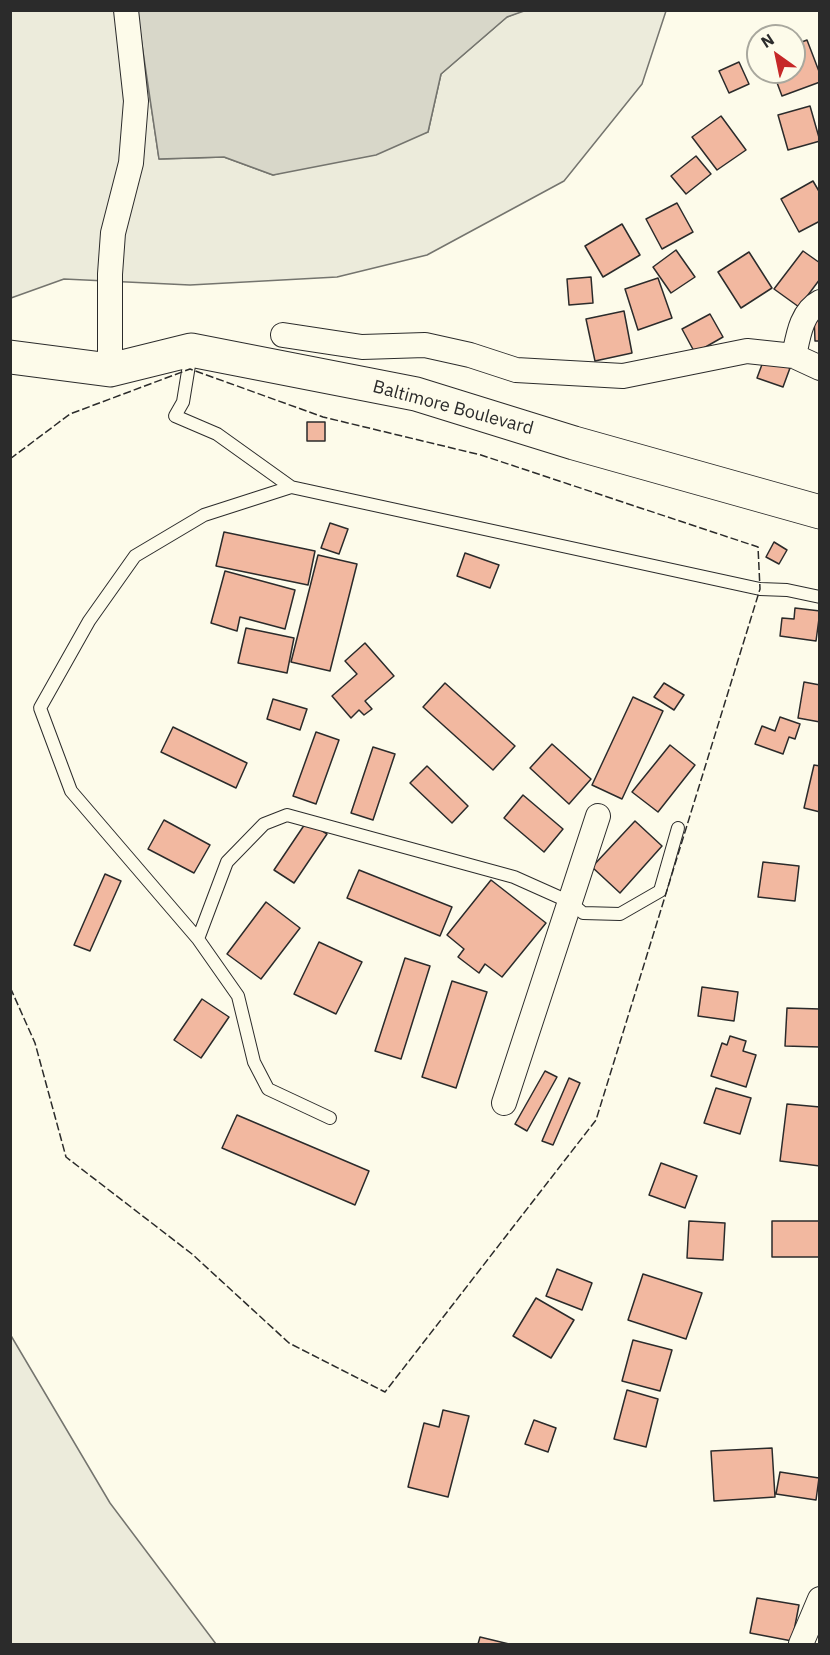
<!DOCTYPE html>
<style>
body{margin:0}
#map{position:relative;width:830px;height:1655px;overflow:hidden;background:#fdfbea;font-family:"IBM Plex Sans",sans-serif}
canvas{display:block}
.frame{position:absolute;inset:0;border:12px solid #2b2b2b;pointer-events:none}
.north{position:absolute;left:746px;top:24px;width:60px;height:60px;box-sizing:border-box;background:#fdfbea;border:2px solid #a9a89e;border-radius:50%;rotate:327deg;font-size:16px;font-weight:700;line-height:24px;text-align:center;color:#2b2b2b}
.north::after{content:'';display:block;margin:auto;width:21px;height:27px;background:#c62828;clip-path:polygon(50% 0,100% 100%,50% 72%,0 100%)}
</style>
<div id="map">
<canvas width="830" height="1655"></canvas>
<div class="frame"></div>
<div class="north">N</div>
</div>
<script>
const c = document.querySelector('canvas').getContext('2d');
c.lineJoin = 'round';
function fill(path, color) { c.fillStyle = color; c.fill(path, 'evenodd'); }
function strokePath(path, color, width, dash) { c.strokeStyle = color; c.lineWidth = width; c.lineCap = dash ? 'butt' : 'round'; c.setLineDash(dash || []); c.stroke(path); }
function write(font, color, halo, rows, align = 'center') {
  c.font = font + ' "IBM Plex Sans",sans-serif'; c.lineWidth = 4.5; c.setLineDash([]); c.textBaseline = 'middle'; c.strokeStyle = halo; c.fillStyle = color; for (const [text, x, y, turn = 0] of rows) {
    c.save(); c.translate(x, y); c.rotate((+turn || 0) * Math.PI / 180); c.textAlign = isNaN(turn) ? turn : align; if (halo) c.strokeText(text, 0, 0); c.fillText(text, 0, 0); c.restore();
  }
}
const green = new Path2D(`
 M524,10l142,1 -24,73 -78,97 -137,74 -90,22 -147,8 -126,-6 -53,19v-287h126l22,148 65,-2 49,18 155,-43 13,-58 66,-57z
 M10,1334l100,169 106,141h-205z`);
const water = new Path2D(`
 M137,11h387l-17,6 -66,57 -13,58 -52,23 -103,20 -49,-18 -65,2z`);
const building = new Path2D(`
 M807,40l13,34v8l-38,14 -9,-24h21v-27z
 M739,62l10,22 -20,9 -10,-22z
 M810,106l10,35 -32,9 -10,-35z
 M721,116l25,34 -29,20 -25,-33z
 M696,156l15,18 -25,20 -15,-18z
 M813,181l7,12v28l-21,11 -18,-33z
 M677,203l16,29 -31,17 -16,-30z
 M622,224l18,31 -37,22 -18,-31z
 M676,250l19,27 -24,16 -18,-26z
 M803,251l17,12v16l-21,28 -25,-18z
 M749,252l23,36 -31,20 -23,-36z
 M591,277l2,26 -24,2 -2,-26z
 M658,278l14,40 -34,12 -13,-41z
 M624,311l8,42 -37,8 -9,-42z
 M710,314l13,23 -28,16 -13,-24z
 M820,314v27h-5l-1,-26z
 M764,359l26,9 -7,19 -26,-9z
 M307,422h18v19h-18z
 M330,523l18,6 -9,25 -18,-6z
 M224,532l91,19 -7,34 -92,-19z
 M774,542l13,8 -8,14 -13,-7z
 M465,553l34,12 -9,23 -33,-12z
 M318,555l39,9 -27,107 -39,-9z
 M225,571l70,19 -10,39 -45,-12 -3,14 -26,-8z
 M795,608l25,3 -4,30 -36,-5 2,-18 12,1z
 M246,628l48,10 -7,35 -49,-10z
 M365,643l29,33 -29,25 7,8 -8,6 -5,-5 -8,8 -19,-22 25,-22 -12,-13z
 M804,682l16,3v37l-22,-4z
 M445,683l70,63 -22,24 -70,-63z
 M664,683l20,12 -10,15 -20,-13z
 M633,697l30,14 -41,88 -30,-14z
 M273,699l34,10 -7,21 -33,-11z
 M780,717l20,7 -5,15 -6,-2 -6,17 -28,-10 7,-18 13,5z
 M173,727l74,36 -11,25 -75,-36z
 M316,732l23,8 -23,64 -23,-8z
 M552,744l39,35 -22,25 -39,-36z
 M670,745l25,20 -37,47 -26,-20z
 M373,747l22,7 -22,66 -22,-7z
 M814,765l6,1v46l-16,-4z
 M427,766l41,40 -16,17 -42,-40z
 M523,795l40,34 -19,23 -40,-34z
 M164,820l46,25 -16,28 -46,-24z
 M307,821l20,13 -33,49 -20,-13z
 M635,821l27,25 -42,47 -28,-26z
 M763,862l36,4 -4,35 -37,-4z
 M359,870l93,37 -12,29 -93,-38z
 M105,874l16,7 -31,70 -16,-6z
 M491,880l55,43 -44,54 -17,-13 -6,9 -21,-16 6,-8 -17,-14z
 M266,902l34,26 -39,51 -34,-25z
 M319,942l43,20 -26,52 -42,-20z
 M405,958l25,8 -29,93 -26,-8z
 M452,981l35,11 -31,96 -34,-11z
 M702,987l36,5 -4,29 -36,-5z
 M202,999l27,18 -28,41 -27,-18z
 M787,1008l33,1v38l-35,-1z
 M730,1036l16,5 -3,10 13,4 -10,32 -35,-11 11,-33 5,2z
 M545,1071l12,6 -30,54 -12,-7z
 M569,1078l11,5 -27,62 -11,-4z
 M716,1088l35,10 -11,36 -36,-11z
 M787,1104l33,3v59l-40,-5z
 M237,1115l132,56 -14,34 -133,-57z
 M661,1163l36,13 -12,32 -36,-13z
 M689,1221l36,2 -2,37 -36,-2z
 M772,1221h48v36h-48z
 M557,1269l35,14 -10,27 -36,-14z
 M643,1274l59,19 -16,46 -58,-19z
 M536,1298l38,22 -23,38 -38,-22z
 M633,1340l39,10 -12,41 -38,-10z
 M627,1390l31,9 -12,48 -32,-8z
 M443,1410l26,6 -21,81 -40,-10 16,-64 15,4z
 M534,1420l22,8 -8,24 -23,-8z
 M772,1448l3,49 -61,4 -3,-50z
 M780,1472l39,6 -3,22 -40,-6z
 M757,1598l42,7 -7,36 -42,-8z
 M480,1637l29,7h-31z`);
const lane = new Path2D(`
 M191,353l-8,49 -8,14 42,18 74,53 469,102 27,1 33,7
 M291,487l-87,28 -69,41 -46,65 -49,87 31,83 127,148 40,57 16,66 14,27 62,29
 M198,939l29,-77 37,-38 23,-9 227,62 56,25 13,11 37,1 40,-23 18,-63`);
const street = new Path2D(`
 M283,335l79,12 63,-2 45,10 46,15 107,6 124,-25 47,5 26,12
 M794,356c4,-19 7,-44 26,-54
 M110,370v-96l3,-41 18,-70 5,-62 -10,-91
 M504,1103l94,-287
 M801,1644l19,-45`);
const highway = new Path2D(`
 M10,357l100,13 81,-20 225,44 158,49 246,69`);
const fence = new Path2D(`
 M10,459l60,-45 120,-45 133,48 158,38 277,92 2,42 -164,531 -211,272 -96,-49 -97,-89 -126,-97 -31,-114 -25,-56`);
const streetNames = [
 ["Baltimore Boulevard",453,408,15]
];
fill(green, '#ecebdb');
strokePath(green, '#74746e', 1.5);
fill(water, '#d8d7c9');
strokePath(water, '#74746e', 1.5);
fill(building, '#f2b8a0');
strokePath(building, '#2b2b2b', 1.5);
strokePath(lane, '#2b2b2b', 14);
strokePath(street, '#2b2b2b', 26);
strokePath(highway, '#2b2b2b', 35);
strokePath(lane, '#fdfbea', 12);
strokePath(street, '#fdfbea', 24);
strokePath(highway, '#fdfbea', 33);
strokePath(fence, '#2b2b2b', 1.5, [8, 3]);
write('18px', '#2b2b2b', '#fdfbea', streetNames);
</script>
